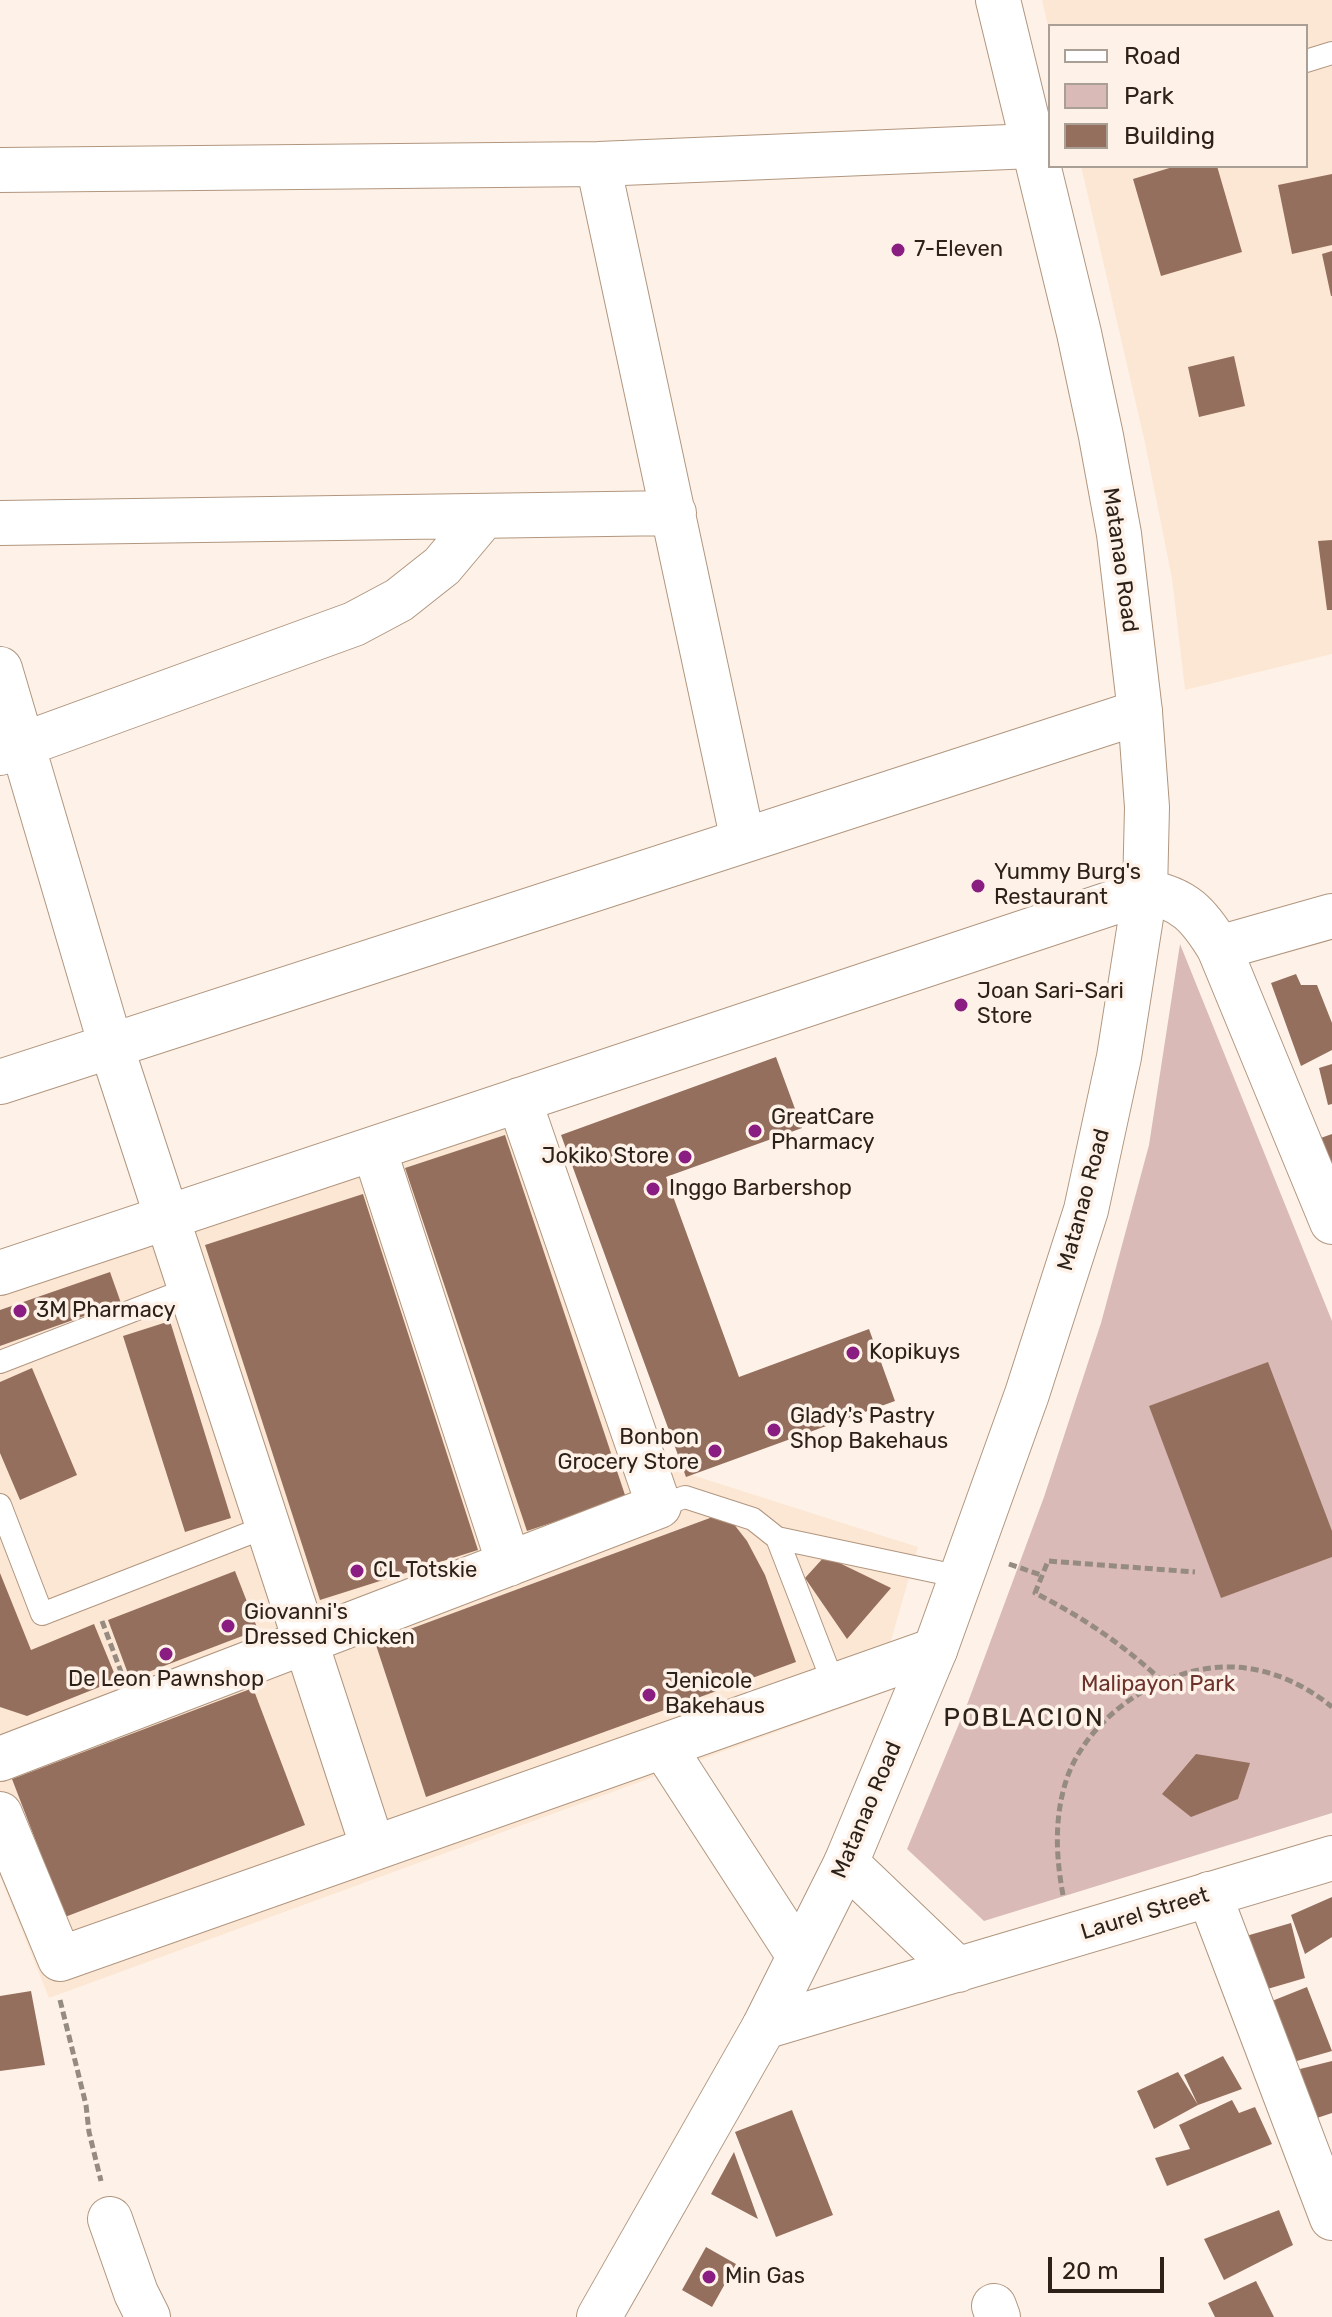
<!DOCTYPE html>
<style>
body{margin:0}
#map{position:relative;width:1332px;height:2317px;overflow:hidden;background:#fef2e8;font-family:Rubik,sans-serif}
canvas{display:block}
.legend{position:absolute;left:1048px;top:24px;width:260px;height:144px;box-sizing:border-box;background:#fef2e8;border:2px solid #aa9f95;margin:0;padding:10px 14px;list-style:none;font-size:24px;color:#2d2219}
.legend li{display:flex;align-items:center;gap:16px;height:40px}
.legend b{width:40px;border:2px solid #aa9f95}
.scale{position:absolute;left:1048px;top:2257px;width:116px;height:36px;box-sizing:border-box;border:4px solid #2d2219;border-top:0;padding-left:10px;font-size:24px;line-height:28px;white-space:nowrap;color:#2d2219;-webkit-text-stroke:6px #fef2e8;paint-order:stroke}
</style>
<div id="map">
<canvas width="1332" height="2317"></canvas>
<ul class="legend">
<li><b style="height:10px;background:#fff"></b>Road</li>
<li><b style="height:22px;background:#dabab6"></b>Park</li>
<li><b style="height:22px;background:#956f5d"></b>Building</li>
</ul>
<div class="scale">20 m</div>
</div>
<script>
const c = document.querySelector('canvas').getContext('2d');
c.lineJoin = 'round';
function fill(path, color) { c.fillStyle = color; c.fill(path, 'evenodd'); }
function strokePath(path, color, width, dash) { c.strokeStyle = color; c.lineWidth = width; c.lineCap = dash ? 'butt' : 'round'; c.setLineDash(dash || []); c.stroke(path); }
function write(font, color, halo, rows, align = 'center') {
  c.font = font + ' Rubik,sans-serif'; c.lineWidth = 7; c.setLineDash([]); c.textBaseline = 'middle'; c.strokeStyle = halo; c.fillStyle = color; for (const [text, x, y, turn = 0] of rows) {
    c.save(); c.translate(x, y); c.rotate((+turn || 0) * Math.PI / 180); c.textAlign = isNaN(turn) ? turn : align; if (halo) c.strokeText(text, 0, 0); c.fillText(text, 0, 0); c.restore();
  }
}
const built = new Path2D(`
 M1042,0h290v654l-147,36 -13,-111 -27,-136 -64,-277h225v-140h-256v9z
 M533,1073l134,394 251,80 -43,149 -826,302 -49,-122v-621z`);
const green = new Path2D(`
 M1180,944l152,377v492l-348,108 -77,-72 61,-147 76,-205 57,-174 48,-178z`);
const building = new Path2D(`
 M1176,166h41l25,86 -81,24 -28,-97z
 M1332,174v71l-40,9 -14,-69z
 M1332,251v45h-1l-9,-42z
 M1234,356l11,50 -46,11 -11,-50z
 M1332,540v70h-5l-9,-69z
 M1296,974l5,11h16l15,38v27l-31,16 -30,-83z
 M776,1057l26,71 -136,49 73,200 130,-48 26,72 -209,76 -125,-342z
 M1332,1064v40l-4,1 -9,-37z
 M1332,1134v51l-17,-45z
 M505,1135l121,363 -99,33 -122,-363z
 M363,1194l115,356 -158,50 -115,-355z
 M110,1272l11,31 -121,43v-36z
 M170,1321l61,197 -46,14 -62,-196z
 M1268,1362l64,169v26l-111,41 -72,-192z
 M32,1368l45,107 -57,25 -20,-47v-71z
 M718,1515l15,8 14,18 18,34 31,87 -370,135 -51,-155z
 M825,1556l66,32 -44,51 -42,-61z
 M235,1571l23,59 -128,49 -22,-59z
 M0,1573l31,77 63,-26 23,56 -90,36 -27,-9z
 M253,1688l52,137 -240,92 -53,-138z
 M1196,1754l54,9 -12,36 -47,18 -29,-23z
 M1332,1897v40l-27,17 -14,-39z
 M1291,1923l14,55 -41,12 -18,-54z
 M1307,1987l25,64 -42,12 -23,-60z
 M31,1991l14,74 -45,6v-75z
 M1223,2056l19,33 -44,16 -14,-30z
 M1332,2061v52l-21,7 -11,-51z
 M1178,2072l20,33 -44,24 -17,-38z
 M1232,2100l7,13 16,-6 17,37 -105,42 -12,-28 35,-9 -11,-24z
 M792,2110l41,105 -57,22 -41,-105z
 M734,2152l24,67 -47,-25z
 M1279,2210l14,35 -69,35 -20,-41z
 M706,2247l30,17 -24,43 -30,-17z
 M1256,2281l18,36h-59l-7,-14z`);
const path = new Path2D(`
 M1009,1564l32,11
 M102,1621l19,51
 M1163,1682c-38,-36 -80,-65 -128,-89l13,-32 147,11
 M1063,1895c-7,-38 -9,-76 3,-114 21,-65 98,-116 166,-114 37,1 72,17 100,40
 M60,2000l26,105 3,27 12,49`);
const lane = new Path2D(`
 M1306,61l26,-8
 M0,1362l191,-74
 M0,1505l42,109 226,-88
 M659,1506l26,-9 68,22 24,19 184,39
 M777,1538l57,147`);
const street = new Path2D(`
 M598,164l145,677
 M0,170l598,-6 435,-18
 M0,523l674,-10
 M0,669l111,377 262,802
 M0,753l354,-129 45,-24 43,-34 42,-50
 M1219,948l113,-32
 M0,1082l1140,-370
 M374,1149l135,415
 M0,1273l1145,-381
 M663,1746l136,210
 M0,1759l659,-253 -140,-406
 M0,1814l60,145 875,-309
 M1209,1894l123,324
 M110,2219l26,74 12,24
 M994,2306l4,11`);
const secondary = new Path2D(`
 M1145,892c39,6 54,23 74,56l113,274
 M846,1863l112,107
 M764,2027l568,-169`);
const primary = new Path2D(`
 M599,2317l165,-290 82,-164 89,-213 92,-256 59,-184 33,-153 26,-165 2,-85 -7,-95 -21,-178 -18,-98 -22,-103 -81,-333`);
const markers = [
 [898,250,8,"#8a1d81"],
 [978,886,8,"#8a1d81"],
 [961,1005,8,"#8a1d81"],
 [755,1131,8,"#8a1d81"],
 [685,1157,8,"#8a1d81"],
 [653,1189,8,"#8a1d81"],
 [20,1311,8,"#8a1d81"],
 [853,1353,8,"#8a1d81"],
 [774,1430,8,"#8a1d81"],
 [715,1451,8,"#8a1d81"],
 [357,1571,8,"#8a1d81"],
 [228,1626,8,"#8a1d81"],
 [166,1654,8,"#8a1d81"],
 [649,1695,8,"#8a1d81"],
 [709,2277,8,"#8a1d81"]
];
const poiNames = [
 ["7-Eleven",914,250],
 ["Yummy Burg's",994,873],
 ["Restaurant",994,898],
 ["Joan Sari-Sari",977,992],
 ["Store",977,1017],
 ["GreatCare",771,1118],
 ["Pharmacy",771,1143],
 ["Jokiko Store",669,1157,"right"],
 ["Inggo Barbershop",669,1189],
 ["3M Pharmacy",36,1311],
 ["Kopikuys",869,1353],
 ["Glady's Pastry",790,1417],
 ["Shop Bakehaus",790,1442],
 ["Bonbon",699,1438,"right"],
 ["Grocery Store",699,1463,"right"],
 ["CL Totskie",373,1571],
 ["Giovanni's",244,1613],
 ["Dressed Chicken",244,1638],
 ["De Leon Pawnshop",166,1680,"center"],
 ["Jenicole",665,1682],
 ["Bakehaus",665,1707],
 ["Min Gas",725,2277]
];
const streetNames = [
 ["Matanao Road",1120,560,82],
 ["Matanao Road",1084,1200,-75],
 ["Matanao Road",867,1810,-67],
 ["Laurel Street",1145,1914,-17]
];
const parkNames = [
 ["Malipayon Park",1158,1685]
];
const quarterNames = [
 ["POBLACION",1024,1718]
];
fill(built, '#fce7d4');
fill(green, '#dabab6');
fill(building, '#956f5d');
strokePath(lane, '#b1967f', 24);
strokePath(street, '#b1967f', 46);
strokePath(secondary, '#b1967f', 46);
strokePath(primary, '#b1967f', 46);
strokePath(path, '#968b81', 5, [8, 4]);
strokePath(lane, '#fff', 22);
strokePath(street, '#fff', 44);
strokePath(secondary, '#fff', 44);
strokePath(primary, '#fff', 44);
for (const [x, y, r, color] of markers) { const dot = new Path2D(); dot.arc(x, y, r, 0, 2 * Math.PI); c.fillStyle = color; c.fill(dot); strokePath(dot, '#fef2e8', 3); }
write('22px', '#2d2219', '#fef2e8', poiNames, 'left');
write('22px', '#2d2219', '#fef2e8', streetNames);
write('22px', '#6d322c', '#fef2e8', parkNames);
c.letterSpacing = '2px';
write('26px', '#2d2219', '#fef2e8', quarterNames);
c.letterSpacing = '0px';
</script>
